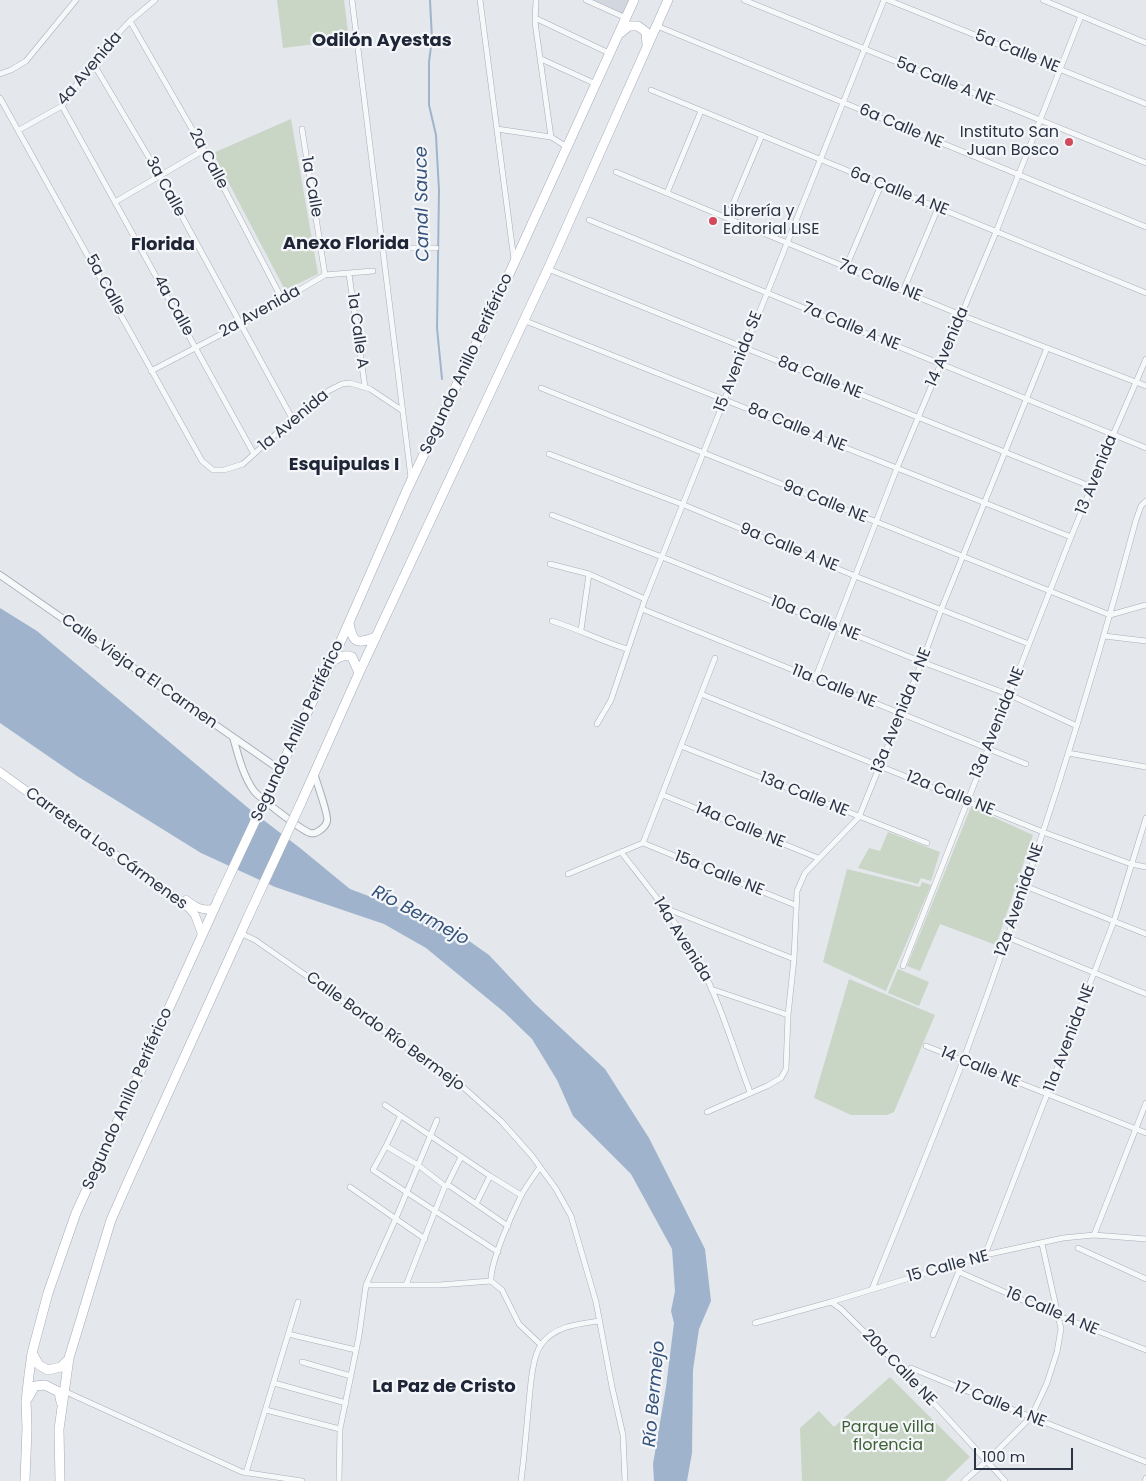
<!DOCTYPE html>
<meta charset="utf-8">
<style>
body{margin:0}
#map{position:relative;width:1146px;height:1481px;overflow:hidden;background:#e4e7ec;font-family:Poppins,sans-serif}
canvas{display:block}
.scale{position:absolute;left:974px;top:1448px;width:99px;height:22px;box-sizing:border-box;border:2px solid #2b3445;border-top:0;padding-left:6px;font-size:15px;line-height:18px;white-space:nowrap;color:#2b3445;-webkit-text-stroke:4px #f4f6f9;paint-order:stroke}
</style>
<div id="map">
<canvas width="1146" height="1481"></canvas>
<div class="scale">100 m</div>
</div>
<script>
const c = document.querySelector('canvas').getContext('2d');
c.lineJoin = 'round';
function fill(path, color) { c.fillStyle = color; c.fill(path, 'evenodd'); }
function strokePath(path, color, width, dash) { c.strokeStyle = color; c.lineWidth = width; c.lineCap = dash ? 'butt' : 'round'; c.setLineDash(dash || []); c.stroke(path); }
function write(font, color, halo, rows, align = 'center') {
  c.font = font + ' Poppins,sans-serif'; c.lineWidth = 4.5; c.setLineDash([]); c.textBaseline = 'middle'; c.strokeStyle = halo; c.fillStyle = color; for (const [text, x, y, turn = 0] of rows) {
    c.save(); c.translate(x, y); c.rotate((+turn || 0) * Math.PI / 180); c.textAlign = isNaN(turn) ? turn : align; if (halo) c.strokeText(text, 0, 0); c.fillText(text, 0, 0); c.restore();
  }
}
const built = new Path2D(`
 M591,0h39l-7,15z`);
const green = new Path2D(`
 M277,0h67l5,40 -66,8z
 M291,119l27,155 -33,16 -72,-137z
 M971,807l62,28 -37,110 -56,-21 -20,47 -13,-5z
 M888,832l52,20 -9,29 -10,-3 -3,6 -60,-16 11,-20 11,3z
 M847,869l73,18 2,-5 9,3 -45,106 -63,-29z
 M898,969l31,13 -10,24 -31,-13z
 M849,979l86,36 -41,97 -7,3h-36l-37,-17z
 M890,1377l80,80 -25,24h-143l-2,-53 19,-17 15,16z`);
const water = new Path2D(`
 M0,608l37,23 216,181 47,36 50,41 98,37 41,29 46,49 70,65 44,69 56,111 6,52 -12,28 -6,41 -1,83 -5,28h-33l-1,-17 13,-77 8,-64 -3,-12 4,-20 -3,-42 -41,-75 -58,-58 -16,-36 -25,-41 -28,-27 -78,-64 -42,-24 -109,-37 -74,-34 -124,-77 -77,-53z`);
const stream = new Path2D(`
 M430,0l2,39 -3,23v43l7,30 1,20 2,35 -2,138 5,51`);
const minor = new Path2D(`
 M352,0l59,478
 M480,0l34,260
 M536,0l-1,22 16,115
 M586,0l40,18
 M744,0l402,163
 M888,0l258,104
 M1043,0l103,43
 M535,18l74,35
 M130,21l74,129 78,149
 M657,26l489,201
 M94,59l2,9 64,108 133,244
 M541,59l55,25
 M0,74l11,-4 15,-9 50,-61
 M651,90l495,203
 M0,98l202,363 11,9h11l19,-6 34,-31 51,-42 14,-7 8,-1 20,6 33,22
 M62,106l192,348
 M302,129l23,146
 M497,129l54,8 16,10
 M19,130l43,-24 32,-47 36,-38 25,-21
 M616,172l345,143 185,71
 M667,193l34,-82
 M115,202l89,-52
 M727,218l35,-83
 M589,220l557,228
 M382,248h54
 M846,267l35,-82
 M548,269l544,218
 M349,274l16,113
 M903,291l35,-83
 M523,320l548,217
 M151,371l90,-47 84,-49 48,-4
 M541,388l569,227 36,-10
 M549,454l135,51 171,71 174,68
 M552,515l110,42 260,105 88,33 67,31
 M550,564l39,10 56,25
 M642,609l384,155
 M552,621c26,8 49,20 75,28
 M581,630l8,-56
 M1104,636l42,5
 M815,679l82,-211 99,-236 85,-216
 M701,694l342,138 88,32 15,3
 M597,724l14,-24 34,-101 239,-599
 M681,746l246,97
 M1068,753l78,14
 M663,795l155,63
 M643,843l152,62
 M621,852c28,36 58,72 79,112 21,41 34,86 50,128
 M568,874l75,-31 72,-185
 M1025,886l121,48
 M665,908l129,51
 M240,933l15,7 92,64 81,59 26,16 47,42 31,35 24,33 15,27 25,86 16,85 11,48 2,46
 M1007,937l139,57
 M903,966l168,-429 42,-102 33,-76
 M711,989l77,26
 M926,1046l220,87
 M385,1105l105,71 31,19
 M707,1112l60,-26 14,-8 5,-9 2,-54 6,-56 3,-68 8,-18 54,-56 63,-155 19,-52 106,-262
 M386,1146l14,-29
 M447,1185l14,-28
 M445,1186l-27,-21 -32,-19 -13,24 62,41 10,-25h5l58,40
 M350,1187l75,52
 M476,1204l14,-28
 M1094,1235l52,-132
 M1078,1248l68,31
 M985,1255l129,-334 32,-103
 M959,1272l100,44 87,34
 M491,1281c-1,-19 21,-67 30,-85 5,-10 13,-20 19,-29
 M366,1285h73l52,-4 11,9 17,34 22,21
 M406,1285l29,-74 63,41
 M872,1289c31,-76 62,-152 91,-228 66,-178 124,-358 173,-541l5,-14 5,-5
 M831,1302l10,7 67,66 97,106
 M755,1323l76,-21 154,-47 78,-17 31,-3 52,4
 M288,1334l68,16
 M933,1335l30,-74
 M302,1362l49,14
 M911,1368l120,49 115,45
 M274,1383l72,20
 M64,1391l178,81 60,9
 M266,1410l74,19
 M246,1473l52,-171
 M339,1481l1,-52 19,-93 7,-51 30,-67 41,-98
 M521,1481c3,-23 5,-46 7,-69 2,-16 3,-54 13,-67 13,-19 37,-21 58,-24
 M964,1481l23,-20 44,-44 16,-34 10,-31 4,-23 -19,-85
 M1145,1481l1,-3`);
const tertiary = new Path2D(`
 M0,575l279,194
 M233,737c5,18 10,39 21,54 6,7 47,39 56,42 6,2 16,-6 17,-12 2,-5 -11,-40 -13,-48`);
const secondary = new Path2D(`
 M0,772l189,136 6,7 7,19
 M186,900c9,7 16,11 28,9`);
const primary = new Path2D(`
 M619,34l10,-8h9l8,6 1,13
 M349,623c4,21 8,21 27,14
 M332,661c8,-4 12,-7 20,-4l7,16
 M272,785l60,-124 75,-171 104,-220 123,-270
 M300,805l59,-132 189,-404 120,-269
 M32,1353l7,12 9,5 13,-3 8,-8
 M28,1398l7,-12 10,-1 14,7 2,10
 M25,1481l2,-53 -1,-27 3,-26 3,-22 16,-60 28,-80 143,-315
 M60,1481l-1,-52 10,-71 42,-138 19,-43 118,-260`);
const primaryBridge = new Path2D(`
 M219,898l53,-113
 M248,917l52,-112`);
const markers = [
 [1069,142,5,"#d1495b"],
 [713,221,5,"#d1495b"]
];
const streetNames = [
 ["5a Calle NE",1017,52,22],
 ["4a Avenida",90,69,-50],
 ["5a Calle A NE",945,82,22],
 ["6a Calle NE",901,127,23],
 ["2a Calle",208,159,62],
 ["3a Calle",165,187,61],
 ["1a Calle",311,187,80],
 ["6a Calle A NE",899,192,22],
 ["7a Calle NE",880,281,22],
 ["5a Calle",105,285,61],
 ["4a Calle",173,306,61],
 ["2a Avenida",260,312,-29],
 ["7a Calle A NE",851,327,22],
 ["1a Calle A",357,331,82],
 ["14 Avenida",948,347,-67],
 ["15 Avenida SE",739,362,-69],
 ["Segundo Anillo Periférico",467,364,-65],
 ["8a Calle NE",820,378,22],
 ["1a Avenida",294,421,-40],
 ["8a Calle A NE",797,428,22],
 ["13 Avenida",1097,475,-68],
 ["9a Calle NE",825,502,22],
 ["9a Calle A NE",789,548,22],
 ["10a Calle NE",815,619,22],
 ["Calle Vieja a El Carmen",139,672,35],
 ["11a Calle NE",834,687,22],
 ["13a Avenida A NE",902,711,-68],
 ["13a Avenida NE",998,723,-68],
 ["Segundo Anillo Periférico",298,731,-65],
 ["12a Calle NE",950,794,22],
 ["13a Calle NE",804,795,22],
 ["14a Calle NE",740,826,22],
 ["Carretera Los Cármenes",106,849,36],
 ["15a Calle NE",719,874,22],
 ["12a Avenida NE",1020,900,-71],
 ["14a Avenida",682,940,58],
 ["Calle Bordo Río Bermejo",385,1032,36],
 ["11a Avenida NE",1070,1038,-69],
 ["14 Calle NE",980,1068,22],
 ["Segundo Anillo Periférico",128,1099,-66],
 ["15 Calle NE",948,1267,-15],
 ["16 Calle A NE",1052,1312,23],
 ["20a Calle NE",899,1368,46],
 ["17 Calle A NE",1000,1405,22]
];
const poiNames = [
 ["Instituto San",1059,133],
 ["Juan Bosco",1059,151],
 ["Librería y",723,212,"left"],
 ["Editorial LISE",723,230,"left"]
];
const parkNames = [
 ["Parque villa",888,1428],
 ["florencia",888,1446]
];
const neighbourhoodNames = [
 ["Odilón Ayestas",382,41],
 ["Anexo Florida",346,244],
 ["Florida",163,245],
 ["Esquipulas I",344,465],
 ["La Paz de Cristo",444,1387]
];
const waterNames = [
 ["Canal Sauce",423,204,-91],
 ["Río Bermejo",420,916,28],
 ["Río Bermejo",655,1394,-85]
];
fill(built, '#d2d6de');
fill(green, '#c9d6c5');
fill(water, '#9fb4cc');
strokePath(stream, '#9fb4cc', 2);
strokePath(minor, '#a9aeb7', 6);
strokePath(tertiary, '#a9aeb7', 8);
strokePath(secondary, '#a9aeb7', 9);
strokePath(primary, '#a3abb8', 10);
strokePath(minor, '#f7f8fa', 5);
strokePath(tertiary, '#f7f8fa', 6);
strokePath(secondary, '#fff', 8);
strokePath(primary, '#fff', 9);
strokePath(primaryBridge, '#a3abb8', 10, []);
strokePath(primaryBridge, '#fff', 9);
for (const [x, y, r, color] of markers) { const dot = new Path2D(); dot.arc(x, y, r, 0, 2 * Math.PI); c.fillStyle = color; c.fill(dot); strokePath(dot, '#f4f6f9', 2); }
write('16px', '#2b3445', '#f4f6f9', streetNames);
write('16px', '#2b3445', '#f4f6f9', poiNames, 'right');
write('16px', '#3f6138', '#f4f6f9', parkNames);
write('bold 18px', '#1d2536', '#f4f6f9', neighbourhoodNames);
write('italic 18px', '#34527a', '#f4f6f9', waterNames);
</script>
